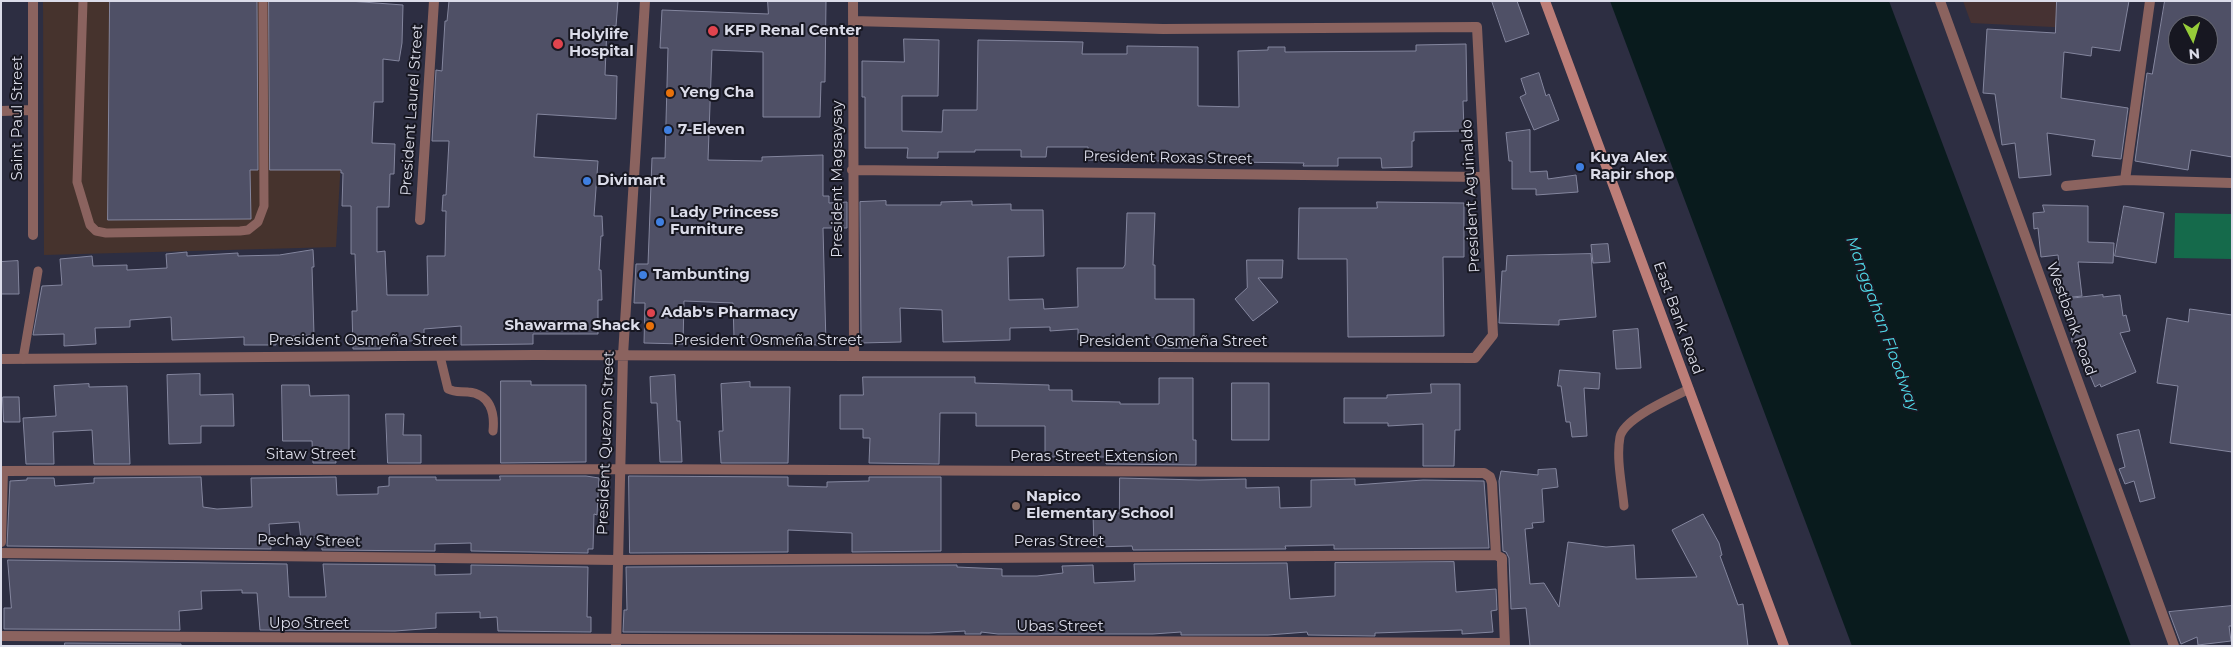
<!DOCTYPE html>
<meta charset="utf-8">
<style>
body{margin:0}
#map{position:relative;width:2233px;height:647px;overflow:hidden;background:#2d2e42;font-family:Montserrat,sans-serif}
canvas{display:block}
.frame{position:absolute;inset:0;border:2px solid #dbdce9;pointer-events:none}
.north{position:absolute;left:2168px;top:15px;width:50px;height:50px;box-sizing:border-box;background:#171721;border:1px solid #656671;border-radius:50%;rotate:175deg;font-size:14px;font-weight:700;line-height:20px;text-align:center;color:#dbdce9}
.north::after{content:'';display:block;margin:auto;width:18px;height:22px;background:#96cc39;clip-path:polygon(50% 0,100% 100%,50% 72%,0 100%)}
</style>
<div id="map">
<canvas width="2233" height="647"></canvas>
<div class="frame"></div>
<div class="north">N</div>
</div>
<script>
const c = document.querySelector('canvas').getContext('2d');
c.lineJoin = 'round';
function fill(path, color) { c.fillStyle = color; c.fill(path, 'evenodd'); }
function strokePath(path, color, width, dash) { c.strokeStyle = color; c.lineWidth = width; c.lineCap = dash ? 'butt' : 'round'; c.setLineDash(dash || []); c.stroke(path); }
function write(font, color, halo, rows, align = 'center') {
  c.font = font + ' Montserrat,sans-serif'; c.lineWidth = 4; c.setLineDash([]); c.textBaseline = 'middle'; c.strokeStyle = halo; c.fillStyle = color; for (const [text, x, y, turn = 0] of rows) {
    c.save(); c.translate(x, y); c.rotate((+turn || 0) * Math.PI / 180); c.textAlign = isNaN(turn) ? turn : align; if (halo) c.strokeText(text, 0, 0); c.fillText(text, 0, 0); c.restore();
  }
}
const commercial = new Path2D(`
 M1963,1h112l-2,27 -102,-5z`);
const industrial = new Path2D(`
 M43,1h307l-14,246 -292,8z`);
const green = new Path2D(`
 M2175,213l57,1v45l-58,-1z`);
const water = new Path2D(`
 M1610,1h279l242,645h-279z`);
const building = new Path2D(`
 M110,1h147l1,169h-8l1,49 -143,1z
 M269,1h80l54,4 -1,38 -3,18 -16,-2v43h-9l-2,41 23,1 -1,30h-4l-1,33h-12v45l8,-1 2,44h41l-1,-39h18l1,-45h-4l1,-16h3l3,-54h-17l4,-71 6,1 3,-50h2l2,-20h169l-2,25h-9l-2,49 12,1 -1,43 -79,-5 -3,43 64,4 -4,55h8l1,20h-2l-2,34h2l1,30h-4v34h-65v10l-72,1v-19l-37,3v12h-44v8h-27l-1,-38h5l-2,-57h-4v-48h-9l1,-33h-2v-3h-71z
 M768,1h58l-1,81h-4l-1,35h-57v-65l-51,-2 -4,110 54,1v-4l61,-2v41h6v7l18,-1v26h-24l3,117 -69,-1 -1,-7 -22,1 -1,-35 -49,-2 -1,43 -39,-1 1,-40h-11l2,-39h12l4,-106h13l3,-110h-8l2,-38 106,4z
 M1492,1h25l12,33 -23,8z
 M2057,1h72l-9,50 -28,-4 -1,9 -27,-4 -3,46 67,10 -7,51 -29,-3 3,-16 -48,-7 4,42 -32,3 -4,-35 -13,2 -7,-51 -12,-1 4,-64 68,4z
 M2165,1h67v156l-41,-7 -3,20 -53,-9 12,-88 5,1zM2178,25h30v30h-30z
 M904,39l35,1 -1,56h-36v35l40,1 1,-22h34l1,-70 105,2 -1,12h45v-8l71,1v59l41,1 -1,-56 30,-1v-3h17v5l131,-1v-6l50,-1 1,57h-4l1,30 -50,1v9h-2v26l-30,1 -1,-10h-43v8h-35l1,-3 -216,-3v-13h-41l-1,10h-25v-7h-46v2h-37v6h-31l1,-10h-43v-51h-3v-36l42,1z
 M1539,73l7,23 3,-2 10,26 -25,10 -14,-33 6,-3 -5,-15z
 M1530,130v42l17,-1 1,8 28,-4 2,17 -42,3v-6h-24v-28h-3l-3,-28z
 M886,201v4h55v-3l31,-1v4l39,-1v6h32l1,46 -36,1 1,43 34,-1 1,10 34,-2 -1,-39h46l2,-3 2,-52h28l-2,52h2v34h39v49h-31v-11l-85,3v-11l-28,2v-4l-40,1v12l-67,2 -1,-32 -42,-2 1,34 -40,1 -1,-141z
 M1377,202l87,1v54h-21l1,79 -96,1 -1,-78h-49l1,-51h78z
 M2043,205l45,1v36l26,1 -1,20 -35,-1 4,34 -19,2 -5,-43 -17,2 -3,-29 -4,1 -1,-16 11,-1z
 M2124,206l40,7 -8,50 -41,-7z
 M1608,244l2,18 -17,1 -2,-18z
 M313,250l1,17h-2l2,68 -38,2v8h-32v-8l-72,3 -1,-23 -41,3v7l-35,1 1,16 -32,2v-12l-31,1 9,-49 20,-1 -2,-26 32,-3 1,10 34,-1v5l40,-2 -1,-14 21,-2v4l51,-3v3l41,-1z
 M1591,254l5,63 -37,3v5l-60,-2 3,-52h4l1,-15z
 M1247,260h36l-1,18h-24l20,24 -25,19 -18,-22 12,-11z
 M18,261l1,33h-18v-32z
 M2103,295v2l17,-2 3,21 3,-1 4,16 -10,2 16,39 -35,15 -1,-3 -5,3 -19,-45h-4l-4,-43z
 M2190,309l42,6v137l-62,-9 8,-57 -21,-3 10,-65 21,4z
 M1638,329l3,39 -25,1 -3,-38z
 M1560,370l40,3 -1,16 -15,-1 3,48 -15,1 -2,-15h-4l-5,-36h-3z
 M200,374v21l33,-1 1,32h-33v17l-32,1 -2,-69z
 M675,375l2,46h3l2,41h-22l-3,-59h-6l-1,-26z
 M863,377h112v6l74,2v5h23v11l48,1v2h39v-26h34v62h3v25l-90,-1v-7h-61v-31h-69v-13h-36l-1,51 -70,-1 1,-25h-7v-9h-23v-34h23z
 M501,381h30v4h55v77l-85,1z
 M750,382v5h40l-2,76h-67l-2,-32h4l-2,-47z
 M1232,383h37v57h-37z
 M89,384v3l38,-1 3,78h-36l-2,-34 -39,2 1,32h-28l-3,-46 33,-2 -2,-30z
 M1431,384h29v46h-5l-1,36h-31v-42l-35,2v-3h-44v-25h43v-3l44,-2z
 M282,385h27l1,11 39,-1v55l-14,1 1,12h-23l-1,-22h-29z
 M3,397h16l1,25h-16z
 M386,414h18l-1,21h18v28h-33z
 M2139,430l16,68 -15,4 -6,-21 -9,3 -6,-15 6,-2 -8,-32z
 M1556,469l2,18 -16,2 2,33 -12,1 1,5 -8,1 5,55 14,-1 15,24 9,-65 38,5 28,-2 2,34 61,-2 -25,-47 31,-16 16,29 3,12 -2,1 18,49 5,-1 5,42h-218l-4,-38 -15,1 -2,-51 -3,-6 -3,-1 -4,-70 2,-10 37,4v-5z
 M500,476h86l13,2 -2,37 -3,-1 -1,35h-5v4l-117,-2v-8l-36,1v7l-113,-1 -1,-13 -20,2 -2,-17 -30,2 2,25 -264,-3 3,-65 17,-1v-2h27l1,8 39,-3v-5l107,-1 2,30 14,2 35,-2 -1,-29 85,-1 1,18 41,-1v-7l11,-1v-9h47v3h64z
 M629,476l159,1v9l39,1v-5l42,-1v-4h72v74l-89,1v-19l-64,-3v22l-158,1z
 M1120,478l79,2 47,-1v9l33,-1 1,21 31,-1v-27l44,-1v6l68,-5 61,1 5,67 -155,1v-4l-49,1 1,3 -153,1 -1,-4 -38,1 -1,-33 26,-1z
 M8,560l279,4 2,33h37l-3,-33 112,1v10l36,-1v-9l117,2 -1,50h4v15l-93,-1 -1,-14 -17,1v-6l-44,1v15l-41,3 -135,-1 -3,-37h-15v-3l-41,1 1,18 -23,2 1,19 -176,-1v-21h7z
 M1454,562l2,30 40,-3 1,21 -6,1 2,21 -31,2v-4l-87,3v3l-67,-1 -1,-3 -39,3h-87v-3l-28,2h-155l-17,-2v2h-16v-3l-36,2 -306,-1 1,-22h3l-1,-43 331,-2v2l45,2v7h35l26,-3 -1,-7 31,-1 1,18 41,-2 -1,-17 153,-1 3,36 45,-3v-33z
 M2232,606v20h-3l2,15 -33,4 -1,-8 -16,7 -12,-32z
 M65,643l116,1v2h-116z`);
const service = new Path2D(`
 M83,1l-6,181 13,43 6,6 10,2 134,-2 8,-1 10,-8 6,-16 -1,-205
 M440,356l8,33c8,4 12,2 20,3 22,2 27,20 25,39
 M23,359l15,-88
 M1624,506c-2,-21 -8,-48 -4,-69 4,-19 52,-39 69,-48`);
const minor = new Path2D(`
 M853,1l1,355
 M1,111l32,-1
 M852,170l632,7
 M2125,180l25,-179
 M2066,186l59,-6 107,3
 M420,220l14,-219
 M33,235v-234
 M1,359l534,-4 940,3 18,-23 -16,-308 -314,2 -310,-8
 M1,542l2,-71 616,-2 865,4 6,4 2,6 4,72
 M1,553l616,7 879,-5 6,3v7l3,81
 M1,636l1504,7
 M616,646l7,-291 22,-354`);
const tertiary = new Path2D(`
 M1940,1l234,645`);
const secondary = new Path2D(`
 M1545,1l239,645`);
const markers = [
 [713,31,6,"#e0444e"],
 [558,44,6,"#e0444e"],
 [670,93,5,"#e8710a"],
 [668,130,5,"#3f7fe0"],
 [1580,167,5,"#3f7fe0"],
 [587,181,5,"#3f7fe0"],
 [660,222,5,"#3f7fe0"],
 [643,275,5,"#3f7fe0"],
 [651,313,5,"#e0444e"],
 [650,326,5,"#e8710a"],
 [1016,506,5,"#8d6e63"]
];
const poiNames = [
 ["KFP Renal Center",724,31],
 ["Holylife",569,35],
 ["Hospital",569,52],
 ["Yeng Cha",680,93],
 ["7-Eleven",678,130],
 ["Kuya Alex",1590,158],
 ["Rapir shop",1590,175],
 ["Divimart",597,181],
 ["Lady Princess",670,213],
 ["Furniture",670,230],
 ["Tambunting",653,275],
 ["Adab's Pharmacy",661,313],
 ["Shawarma Shack",640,326,"right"],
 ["Napico",1026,497],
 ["Elementary School",1026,514]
];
const streetNames = [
 ["President Laurel Street",412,110,-86],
 ["Saint Paul Street",18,118,-90],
 ["President Roxas Street",1168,158,1],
 ["President Magsaysay",838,179,-90],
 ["President Aguinaldo",1471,196,-93],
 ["East Bank Road",1678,318,70],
 ["Westbank Road",2071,319,70],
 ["President Osmeña Street",363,341],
 ["President Osmeña Street",768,341],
 ["President Osmeña Street",1173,342],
 ["President Quezon Street",606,443,-88],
 ["Sitaw Street",311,455],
 ["Peras Street Extension",1094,457],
 ["Pechay Street",309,541,1],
 ["Peras Street",1059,542],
 ["Upo Street",309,624],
 ["Ubas Street",1060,627]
];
const waterNames = [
 ["Manggahan Floodway",1882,324,70]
];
fill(commercial, '#463233');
fill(industrial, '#46332d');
fill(green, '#156a4b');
fill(water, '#091b1d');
fill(building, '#4f5066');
strokePath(building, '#84869e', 1);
strokePath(service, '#8b635f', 9);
strokePath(minor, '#8b635f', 10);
strokePath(tertiary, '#8b635f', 10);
strokePath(secondary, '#bd7e78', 10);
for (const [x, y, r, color] of markers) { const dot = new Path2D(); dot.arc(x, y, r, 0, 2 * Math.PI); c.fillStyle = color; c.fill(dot); strokePath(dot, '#171721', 2); }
write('bold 15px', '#dbdce9', '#171721', poiNames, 'left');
write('15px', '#dbdce9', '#171721', streetNames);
write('italic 16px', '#50dae9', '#171721', waterNames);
</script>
